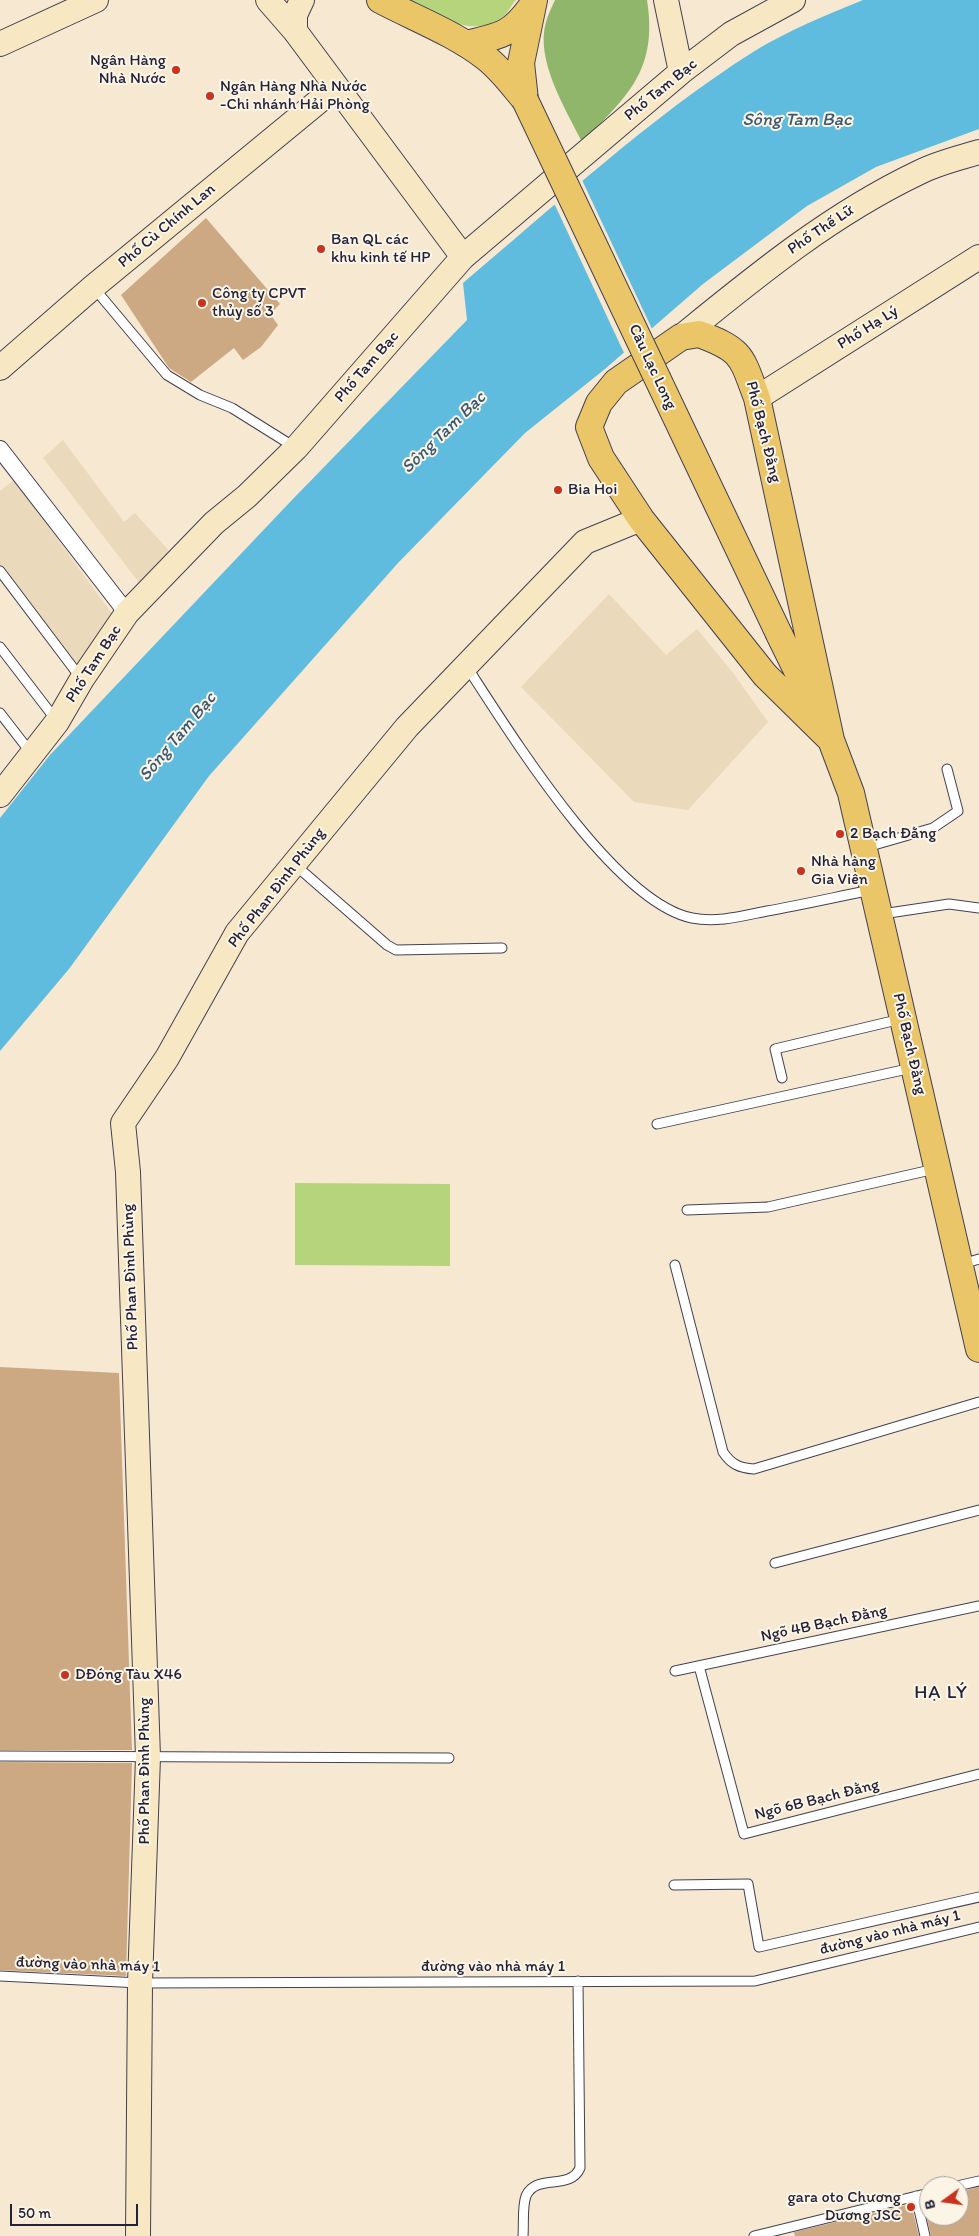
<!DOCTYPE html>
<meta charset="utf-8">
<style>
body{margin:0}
#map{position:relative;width:979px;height:2236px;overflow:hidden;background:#f7e9d1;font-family:Itim,sans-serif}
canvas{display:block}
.north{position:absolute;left:919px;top:2176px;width:50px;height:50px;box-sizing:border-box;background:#fcf5e5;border:1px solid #a5a1a1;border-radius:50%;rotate:256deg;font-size:14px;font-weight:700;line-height:20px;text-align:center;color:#22223b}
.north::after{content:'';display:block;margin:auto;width:18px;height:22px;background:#c8321e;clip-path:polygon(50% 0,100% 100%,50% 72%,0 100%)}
.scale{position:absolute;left:10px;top:2204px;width:128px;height:22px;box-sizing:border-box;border:2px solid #22223b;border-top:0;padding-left:6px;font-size:15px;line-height:18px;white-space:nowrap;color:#22223b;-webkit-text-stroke:4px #fcf5e5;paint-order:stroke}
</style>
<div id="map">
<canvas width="979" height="2236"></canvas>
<div class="north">B</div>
<div class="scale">50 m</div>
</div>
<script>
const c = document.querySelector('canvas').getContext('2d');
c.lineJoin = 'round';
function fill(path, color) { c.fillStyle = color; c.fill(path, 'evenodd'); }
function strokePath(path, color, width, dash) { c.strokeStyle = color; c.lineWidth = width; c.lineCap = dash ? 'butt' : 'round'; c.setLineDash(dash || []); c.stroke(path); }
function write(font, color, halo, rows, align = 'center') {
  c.font = font + ' Itim,sans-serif'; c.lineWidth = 4; c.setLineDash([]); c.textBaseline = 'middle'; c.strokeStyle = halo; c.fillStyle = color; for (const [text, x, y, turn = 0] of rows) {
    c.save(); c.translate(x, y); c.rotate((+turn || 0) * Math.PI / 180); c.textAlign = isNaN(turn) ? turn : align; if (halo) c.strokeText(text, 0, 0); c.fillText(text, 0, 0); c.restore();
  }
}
const built = new Path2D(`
 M63,440l61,82 11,-9 39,43 -30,33 -101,-131z
 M14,480l99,135 -36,56 -77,-101v-79z
 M609,594l57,61 31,-26 37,45 34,48 -80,88 -54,-8 -113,-115z`);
const green = new Path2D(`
 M405,0h111c-5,6 -9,14 -15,18 -28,22 -70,-5 -96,-18z
 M295,1183l155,1v82l-155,-1z`);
const forest = new Path2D(`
 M555,0h92c11,70 -19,96 -65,142 -17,-34 -47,-82 -36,-120 2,-8 6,-15 9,-22z`);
const water = new Path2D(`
 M863,0h116v129l-103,38 -69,39 -104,78 -98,85 -80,64 -127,130 -189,213 -140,193 -69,82v-233l50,-63 241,-254 176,-181 -4,-37c94,-79 186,-165 290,-231 34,-21 73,-37 110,-52z`);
const pier = new Path2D(`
 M582,180l71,151 -28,24 -71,-152z`);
const building = new Path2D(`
 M206,218l74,86 -10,10 8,11 -17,22 -18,13 -9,-12 -43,34 -22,-14 -48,-73z
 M0,1367l119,6 13,377h-132z
 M0,1762l132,1 -6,213 -126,-6z
 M979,2187v49h-48l-8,-35 6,-2v17h30v-24z
 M911,2204l8,32h-124l-1,-4z`);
const lane = new Path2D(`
 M94,288l73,87 33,20 32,13 64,40
 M0,571l80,106
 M0,647l56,73
 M467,667c43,66 147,235 225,251 25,5 50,-2 75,-7 34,-6 69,-14 104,-21
 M0,713l31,40
 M867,847l66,-19 25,-17 -11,-42
 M294,864l93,81 9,5 106,-2
 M882,914l67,-10 30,4
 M782,1078l-7,-29 126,-30
 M657,1124l255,-56
 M687,1210l81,-3 167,-38
 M962,1264l17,-5
 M675,1265l48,187c8,12 16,16 31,17l225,-67
 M775,1563l204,-53
 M699,1666l45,168 235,-60
 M675,1671l304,-65
 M0,1756l449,2
 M674,1885l74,-1 11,63 220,-50
 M0,1976l140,7 615,-2 224,-54
 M957,2186l22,-5
 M916,2196l9,40
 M523,2236c1,-12 -1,-29 3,-40 10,-23 44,-5 54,-28l-2,-187
 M754,2236l175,-43`);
const street = new Path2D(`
 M0,449l127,164`);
const secondary = new Path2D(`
 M268,0l27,31 168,226
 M666,0l15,72
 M295,31v-16l7,-15
 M0,44l96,-44
 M681,337c75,-61 149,-122 237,-164 19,-10 41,-15 61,-21
 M0,368l93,-81 243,-200
 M757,398l222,-141
 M0,795l57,-73 25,-43 45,-66 87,-90 33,-27 49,-48 167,-191 218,-185 50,-38 62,-34
 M138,2236l2,-253 8,-226 -20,-585 -5,-49 44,-65 70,-125 170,-206 178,-185 56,-23`);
const primary = new Path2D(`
 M380,0c34,18 74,33 105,57 16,12 27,28 40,43
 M466,44c33,-8 44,-8 65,-37
 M525,100l-4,-37 13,-63
 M699,334c44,16 42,22 58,64l74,342 -66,-65 -124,-156 -40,-61 -12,-31 10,-24 17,-21 65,-45z
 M779,634l52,106 20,53 128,556`);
const primaryBridge = new Path2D(`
 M525,100l254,534`);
const markers = [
 [176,70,5,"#c8321e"],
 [210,96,5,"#c8321e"],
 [321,249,5,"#c8321e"],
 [202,303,5,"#c8321e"],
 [558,490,5,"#c8321e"],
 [840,834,5,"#c8321e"],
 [801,871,5,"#c8321e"],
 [65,1675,5,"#c8321e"],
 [911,2207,5,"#c8321e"]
];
const poiNames = [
 ["Ngân Hàng",166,61,"right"],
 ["Nhà Nước",166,79,"right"],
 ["Ngân Hàng Nhà Nước",220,87],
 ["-Chi nhánh Hải Phòng",220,105],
 ["Ban QL các",331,240],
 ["khu kinh tế HP",331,258],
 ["Công ty CPVT",212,294],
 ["thủy số 3",212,312],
 ["Bia Hoi",568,490],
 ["2 Bạch Đằng",850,834],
 ["Nhà hàng",811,862],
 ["Gia Viên",811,880],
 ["DĐóng Tàu X46",75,1675],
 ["gara oto Chương",901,2198,"right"],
 ["Dương JSC",901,2216,"right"]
];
const streetNames = [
 ["Phố Tam Bạc",661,90,-39],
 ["Phố Cù Chính Lan",167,226,-40],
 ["Phố Thế Lữ",821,230,-34],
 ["Phố Hạ Lý",868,328,-32],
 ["Phố Tam Bạc",367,367,-49],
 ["Cầu Lạc Long",652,367,65],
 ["Phố Bạch Đằng",763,432,76],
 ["Phố Tam Bạc",94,664,-57],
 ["Phố Phan Đình Phùng",277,888,-52],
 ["Phố Bạch Đằng",909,1044,77],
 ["Phố Phan Đình Phùng",131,1277,-92],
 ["Ngõ 4B Bạch Đằng",824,1624,-12],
 ["Phố Phan Đình Phùng",145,1771,-90],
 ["Ngõ 6B Bạch Đằng",817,1800,-14],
 ["đường vào nhà máy 1",890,1933,-14],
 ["đường vào nhà máy 1",88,1965,2],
 ["đường vào nhà máy 1",493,1967]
];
const waterNames = [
 ["Sông Tam Bạc",797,120],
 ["Sông Tam Bạc",444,433,-44],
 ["Sông Tam Bạc",178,737,-50]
];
const quarterNames = [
 ["HẠ LÝ",941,1693]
];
fill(built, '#ead9ba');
fill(green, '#b6d47b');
fill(forest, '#90b66b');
fill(water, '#60bcde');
fill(pier, '#f7e9d1');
fill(building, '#cca982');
strokePath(lane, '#424052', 11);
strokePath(street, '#424052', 18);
strokePath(secondary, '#424052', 26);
strokePath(primary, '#424052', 28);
strokePath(lane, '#fff', 9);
strokePath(street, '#fff', 16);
strokePath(secondary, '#f7e8c3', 24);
strokePath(primary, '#ebc669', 26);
strokePath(primaryBridge, '#424052', 28, []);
strokePath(primaryBridge, '#ebc669', 26);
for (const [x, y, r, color] of markers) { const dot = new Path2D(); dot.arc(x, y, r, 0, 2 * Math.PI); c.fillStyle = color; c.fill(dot); strokePath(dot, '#fcf5e5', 2); }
write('16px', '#22223b', '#fcf5e5', poiNames, 'left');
write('16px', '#22223b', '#fcf5e5', streetNames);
write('italic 18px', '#385874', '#fcf5e5', waterNames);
c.letterSpacing = '1px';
write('19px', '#22223b', '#fcf5e5', quarterNames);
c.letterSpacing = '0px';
</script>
